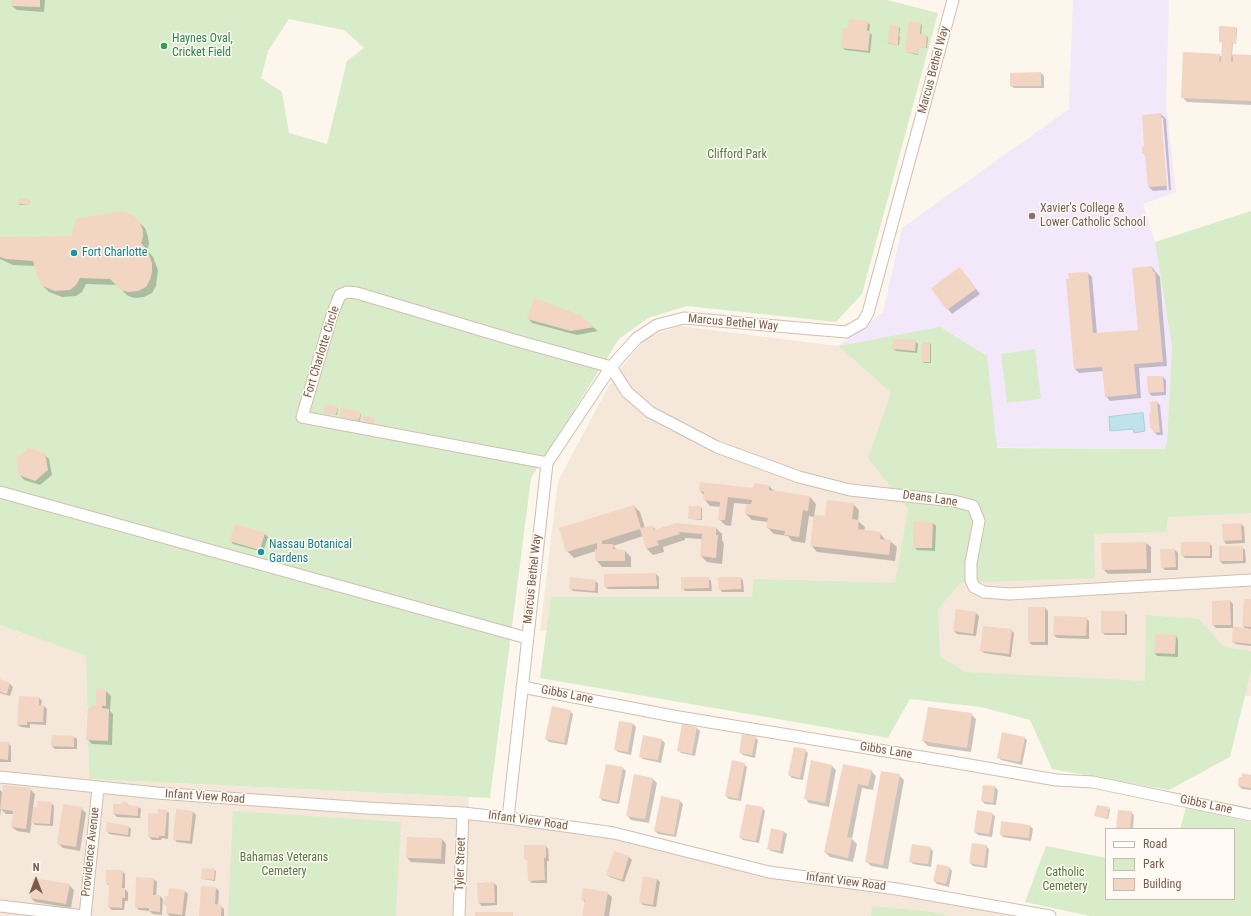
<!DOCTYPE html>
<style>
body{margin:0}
#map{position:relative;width:1251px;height:916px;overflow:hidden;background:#fdf6ec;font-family:"Roboto Condensed",sans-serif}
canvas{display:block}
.legend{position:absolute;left:1105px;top:828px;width:130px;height:72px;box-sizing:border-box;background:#fffaf3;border:1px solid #cabbb1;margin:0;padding:5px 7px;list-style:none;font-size:12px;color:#7a5c4d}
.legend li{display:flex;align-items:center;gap:8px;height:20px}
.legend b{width:20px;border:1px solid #cabbb1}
.north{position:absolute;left:16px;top:860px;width:40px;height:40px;-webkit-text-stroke:3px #fffaf3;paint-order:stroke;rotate:0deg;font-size:11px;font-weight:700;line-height:16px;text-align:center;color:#7a5c4d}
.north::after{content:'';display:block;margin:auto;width:14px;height:18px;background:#7a5c4d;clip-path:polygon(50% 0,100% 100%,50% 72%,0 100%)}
</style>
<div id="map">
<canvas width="1251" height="916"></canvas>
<ul class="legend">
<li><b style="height:5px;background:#fff"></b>Road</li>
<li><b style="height:11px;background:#d8ecc9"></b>Park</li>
<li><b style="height:11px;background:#f3d5c3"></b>Building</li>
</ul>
<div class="north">N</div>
</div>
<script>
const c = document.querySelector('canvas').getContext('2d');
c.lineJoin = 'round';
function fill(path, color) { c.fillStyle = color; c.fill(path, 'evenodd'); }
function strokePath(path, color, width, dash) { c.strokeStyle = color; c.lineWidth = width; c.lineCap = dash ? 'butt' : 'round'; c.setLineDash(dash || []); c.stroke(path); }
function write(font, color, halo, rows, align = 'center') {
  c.font = font + ' "Roboto Condensed",sans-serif'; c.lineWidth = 3; c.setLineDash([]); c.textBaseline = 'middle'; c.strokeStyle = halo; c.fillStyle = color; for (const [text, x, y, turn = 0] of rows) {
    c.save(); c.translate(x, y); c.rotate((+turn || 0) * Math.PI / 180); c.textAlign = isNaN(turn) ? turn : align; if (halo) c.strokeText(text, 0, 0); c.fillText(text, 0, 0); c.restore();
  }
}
const residential = new Path2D(`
 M679,326l159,20 114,102 299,22v226l-349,-19 -4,-59 -358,13 18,-150 55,-103 33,-40z
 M0,625l86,31 3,123 380,18 -1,21 133,16 416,82h-1017z`);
const education = new Path2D(`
 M1073,0h96l-3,105 10,87 -33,12 12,38 17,105 -5,94 -1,8 -214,-2 -114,-101 45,-34 19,-84 167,-119z`);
const green = new Path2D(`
 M0,0h887l51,13 -76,281 -26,28 -149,-16 -39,12 -29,21 -88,139 -41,320 -401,-19 -3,-123 -86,-31zM289,19l55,11 20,18 -17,13 -20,83 -38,-11 -7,-41 -21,-14 7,-27z
 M1251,211v302l-83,4 -2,15 -72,2 1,44 -135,5 -22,26 2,47 25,16 180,9 1,-66 53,4 25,28 27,4v20l-21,86 -61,33 -117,-21 -22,-49 -49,-13 -71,-8 -22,39 -348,-60 11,-81h201l2,-18 141,4 13,-74 -40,-51 23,-65 -53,-47 102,-19 47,29 10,92 168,1 2,-8 5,-94 -17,-105z
 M1035,349l6,50 -34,4 -6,-49z
 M1186,807l65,15v94h-161l-65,-14 21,-56 60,12v41h128v-70h-54z
 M233,811l168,11 -5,94h-168z
 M872,906l60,6 18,4h-79z`);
const water = new Path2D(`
 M1143,413l2,18 -11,2 -1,-4 -23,2 -1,-14z`);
const shadow = new Path2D(`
 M13,0h32l-1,12 -27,-2 -5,-4z
 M867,22l3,3 -1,7 3,3 -2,18 -25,-3 -3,-3z
 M910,22l11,2 1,1 -1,10 7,2 -1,11 -8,-1 -1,8 -12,-3z
 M899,27l1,1 -1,8 1,1 -1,8 -10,-1 -1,-1z
 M1236,28l1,1 -1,15 -3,-1 -1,12 19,1v49l-64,-3 -5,-5 37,-42 3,2 1,-14 -3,-1z
 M1041,73l3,3v12h-30l-3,-2z
 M1161,114l5,5 5,71h-2l-6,-72h-2l6,72 -14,1 -4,-4 -3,-31 -3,-3z
 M29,199l1,5 -10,1 -1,-1z
 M132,216l13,12 3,9 1,7 -2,6 6,7 5,13 -2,16 -4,7 -8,4 -9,1 -7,-2 -11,-11 -31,-1 -4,8 -6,4 -14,1 -13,-5 -6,-6 -7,-20 -23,-1 -13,-6v-21l71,-1z
 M1152,267l8,10 7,89 -28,2 2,30 -31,3 -4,-5 -2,-25 -25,2 -4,-4 13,-96 4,4 5,57 42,-3z
 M960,268l20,26 -28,20 -4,-5z
 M579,316l19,15 -21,4 -45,-12 -4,-5z
 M915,341l3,3 -1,9 -21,-2 -3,-3z
 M930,343l1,1v19h-7l-1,-1z
 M1163,377l3,3v15l-14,1 -3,-3z
 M1157,402l3,3 3,30h-6l-6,-8 1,-14z
 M337,408l1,1 -1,6 -13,-3z
 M360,413l1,1 -1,7 -19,-5z
 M44,454l5,5 3,16 -12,10 -16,-5 -4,-5z
 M769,486l6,6 35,5 6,7 -2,12 12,1 27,-13 6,6 -1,11 7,6 -1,4 16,2 6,8h4l7,6 -2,14 -78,-9 -6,-7 3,-28 -5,-1 -4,27 -13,-2 -4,-5 -14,-2 -6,-6v-6l-16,-2 -6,-6 1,-10 -13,-1 -3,23 -6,-1 -6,-6 2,-12 -11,-1 -6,-7v-4l-4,-4 54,-2z
 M634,506l6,6 5,16 7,-2 5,5 59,-3 6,6v6l2,3 -2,21 -15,-2 -6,-6 1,-17 -17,-1v2l-22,7 1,5 -11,3 -6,-6 -4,-13 -30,10 5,5h7l6,6v10h-29l-6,-7v-9l-22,7 -7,-7z
 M701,507l1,2v11l-11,-1 -2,-1z
 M915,522l18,1 3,3 -1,25 -18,-1 -3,-3z
 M1241,524l3,3 1,16 -19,1 -2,-3z
 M265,534l3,3 -5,15 -30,-8 -2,-3z
 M1146,543l5,4v26l-43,1 -5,-5z
 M1209,543l3,3v12h-27l-3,-3z
 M1242,547l3,3 1,13 -23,1 -3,-3z
 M1175,550l3,3v17h-13l-3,-3z
 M656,574l3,3v12h-51l-3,-3z
 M708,578l3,3 1,10h-27l-3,-3z
 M741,578l2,3 1,11h-22l-2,-3z
 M595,581l3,2v10l-25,-2 -3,-3z
 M1230,601l3,3v23l13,2 -3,-3 8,-25v45l-15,-2 -3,-2 1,-14h-18l-3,-3z
 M1045,608l3,3v34h-16l-3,-3z
 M1124,612l3,3v20h-22l-3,-3z
 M976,613l3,3 -3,20 -19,-2 -3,-3z
 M1086,618l3,3v18l-32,-1 -3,-3z
 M1011,630l3,3 -3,24 -27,-4 -3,-3z
 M1176,636l2,3v18l-21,-1 -2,-3z
 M0,681l10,3 3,3 -3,9 -10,-3z
 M97,691h9l5,5 -1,15 3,3 -1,31 -20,-1 -5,-5 10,-33z
 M39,698l3,3 -1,5h3l3,3 -1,16 -16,-1v4l-9,-1 -3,-2z
 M570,711l3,3 -6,31 -18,-3 -3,-3z
 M971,714l5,5 -5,33 -43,-6 -5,-5z
 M620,722l13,2 3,3 -5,28 -13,-3 -3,-3z
 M683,725l14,3 3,3 -5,25 -14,-3 -3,-3z
 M74,737l3,2v10h-22l-3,-3z
 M755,737l3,3 -3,18 -12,-3 -3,-3z
 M1024,738l3,2 -5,25 -21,-5 -3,-3z
 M662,740l3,3 -4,20 -18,-4 -3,-3z
 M0,743h8l3,3v16h-11z
 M805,750l3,3 -5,27 -11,-2 -3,-3z
 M744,764l3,3 -6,34 -12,-2 -3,-3z
 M844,765l27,6 5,5 -3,14 -11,-2 -10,51 5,5 -4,18 -23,-5 -5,-5z
 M832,766l4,4 -7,37 -20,-4 -4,-5z
 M623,768l3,3 -7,33 -16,-3 -3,-3z
 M899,775l5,5 -16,89 -17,-3 -5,-5z
 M1251,776v14l-9,-1 -3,-3z
 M652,778l5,5 -8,40 -18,-3 -4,-5z
 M995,787l3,3 -2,15 -11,-1 -3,-3z
 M30,789l5,5 -2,14 18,-5 3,3 -1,20 -18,-1 -3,-4 -2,12 -13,-2 -5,-4 2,-13h-8l-5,-5 -1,8v-27l3,3z
 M662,797l18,4 3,3 -7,33 -18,-3 -3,-3z
 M126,803l4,3 8,1 3,2 -1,9 -23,-1 -3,-3v-9l8,1z
 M81,808l5,5 -6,38 -17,-3 -5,-5z
 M762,808l3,3 -6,32 -16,-3 -3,-3z
 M1109,808l1,2 -2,9 -13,-3z
 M166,811l3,2 -1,26 -6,-1 -1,2h-9l-3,-3 10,-22z
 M193,812l3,3 -4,29 -15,-2 -3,-3z
 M1131,812l3,3 -1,14h-16z
 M992,814l3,2 -3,21 -14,-2 -3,-3z
 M128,826l3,3 -1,8 -21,-3 -2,-3z
 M1030,826l3,3 -2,12 -28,-4 -2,-3z
 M772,829l12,3 3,2 -4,20 -12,-3 -3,-3z
 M442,839l4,5 -1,20 -34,-2 -4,-4z
 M546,846l2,3 1,12h-2v22h-15l-3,-3 -1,-19 -3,-3z
 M986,846l3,3 -2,19 -14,-2 -3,-3z
 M930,848l3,3 -2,16 -18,-3 -3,-3z
 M615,852l14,5 3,3 -8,22 -14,-5 -3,-3z
 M950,868l2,3 -3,16 -12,-3 -3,-3z
 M214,870l2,1 -1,10 -13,-2z
 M122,871l3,3v15l3,3v9h-3l-1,9h-12l-3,-3 1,-21 -3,-2z
 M154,879l3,3 -1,14h4l3,3 -1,16 -9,-1 -4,-3 -10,-1 -3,-3z
 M657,879l3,3 -4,25 -13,-2 -3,-3z
 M494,883l3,3v19l-15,1 -3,-3z
 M69,885l5,5 -3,18 -36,-6 -4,-4z
 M202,887l14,1 3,3 -1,15h3l3,3v7h-24z
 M185,891l3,3 -3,22h-15l-3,-3 1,-6 -3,-3z
 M607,893l5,4 -3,19h-26l2,-14 -3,-3z`);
const building = new Path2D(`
 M12,0h28v7l-29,-1z
 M849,19l19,2 -1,10h3l-2,20 -27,-3 2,-20h5z
 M909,21l12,2 -1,11 7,1 -1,13 -7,-1 -1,7 -13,-2z
 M890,25l9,1 -1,19 -11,-2z
 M1219,26l17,1v16h-4l-1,19h2v-8l18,1v46l-70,-3 2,-46 37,2 -1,8h2l1,-20h-3z
 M1041,72v14h-31v-13z
 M1161,113l6,73 -19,1 -3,-33h-3v-7l2,-1 -2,-31z
 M29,198l1,6h-12v-5z
 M121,211l12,4 6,6 4,9v7l-2,6 6,7 5,13v9l-2,8 -4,7 -8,4 -10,1 -7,-2 -11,-11 -30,-1 -4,7 -6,5 -15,1 -13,-5 -4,-8 -5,-17 -27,-2 -6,-2v-20l71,-1 5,-17z
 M1152,266l1,6 2,-1 8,91 -29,2 3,30 -32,3 -3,-30 -28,2 -8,-90h3l-1,-6 20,-1 5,61 45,-3 -6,-62z
 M960,267l16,22 -29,21 -16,-22z
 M534,298l46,17 15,12 -24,4 -44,-12z
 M893,339l23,1 -1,11 -23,-2z
 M922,342h8v20h-8z
 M1147,376h16l1,16 -16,1z
 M1157,401l3,31 -7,1v-5h-3l-1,-15h2l-1,-11z
 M325,404l13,3 -2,8 -13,-3z
 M341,408l20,4 -2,8 -19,-3z
 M364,416l11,2v6l-12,-2z
 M29,448l16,5 3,17 -13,11 -16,-6 -3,-17z
 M700,482l53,6 1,-5 15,2v5l41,6 -2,15 -5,-1 -4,27 -15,-2 1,-4 -19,-3 2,-10 -23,-4 1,-10h5l1,-4 -24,-3 -3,23h-7l2,-18 -17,-2 1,-8 -5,-1z
 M827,500l27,3 -2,16 7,1 -1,9 23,3 -1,7 11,1 -2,15 -79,-9 4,-31 11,1z
 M634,505l7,23 12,-3 1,5 22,-7 40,4v8h2l-2,23 -16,-2 2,-22 -23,-2 1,2 -23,7 2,4 -13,4 -6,-20 -38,12v3h11v5l12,1v11h-30v-12h2v-6l-31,9 -7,-24z
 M689,506h12v13h-13z
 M914,521l19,1 -1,26h-19z
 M1241,523l1,17 -19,1 -1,-17z
 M235,524l30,9 -5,17 -31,-9z
 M1146,542l1,27 -45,1 -1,-27z
 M1181,542h29v14h-29z
 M1219,546h24v15h-24z
 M1160,549h15l1,18 -15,1z
 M656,573l1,13 -53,1v-13z
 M570,577l26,3 -1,11 -26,-2z
 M681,577h28v11l-28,1z
 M718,577h23v12l-22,1z
 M1244,599h7v28l-9,-1z
 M1230,600l1,25h-19v-24z
 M1028,607h17v35h-17z
 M956,609l20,3 -3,22 -20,-3z
 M1101,611h24v22h-24z
 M1054,616l33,1 -1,19 -33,-1z
 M983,626l29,3 -3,25 -29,-3z
 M1233,626l18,3v15l-19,-2z
 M1155,634l21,1 -1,19 -21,-1z
 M0,679l10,4 -3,11 -7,-2z
 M96,689l10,1v16h-4v2l7,1 -1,32 -22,-1 2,-32h3v-3h5z
 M19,696l20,1v8h5l-1,17h-16v3h-10z
 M552,706l19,4 -7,33 -19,-4z
 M928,707l44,6 -5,35 -45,-7z
 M619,721l14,2 -5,29 -14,-2z
 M682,724l15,3 -5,27 -15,-3z
 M1002,732l23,5 -5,25 -23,-4z
 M742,734l14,2 -4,19 -13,-2z
 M52,735l22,1v11l-23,-1z
 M643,735l19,4 -4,21 -19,-3z
 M0,742h9l-1,18 -8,-1z
 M794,747l12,2 -6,29 -12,-3z
 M732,760l13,3 -7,36 -13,-3z
 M811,760l21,5 -7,38 -21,-4z
 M606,764l17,3 -6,35 -18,-4z
 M843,764l29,6 -4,16 -10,-2 -11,53 5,1 -4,20 -24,-6z
 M881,771l19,3 -17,91 -18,-3z
 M1242,773l9,2v13l-13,-2 1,-9h3z
 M634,774l19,4 -8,41 -19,-3z
 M3,785l28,3 -5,41 -15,-2 2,-16 -13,-2z
 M983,785l12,1 -2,17 -12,-2z
 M661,796l19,4 -6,35 -20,-4z
 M37,801l15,1 -2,22 -19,-1 2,-16h4z
 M121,802h6v3l11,1v10l-25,-2v-10h8z
 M63,804l19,3 -6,40 -19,-3z
 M746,804l17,3 -7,34 -17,-3z
 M1097,805l12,2 -2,12 -13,-3z
 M158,809l9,1 -2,26h-6v2l-11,-1v-24l10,1z
 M176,809l17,2 -3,30 -17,-1z
 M977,810l16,3 -4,21 -15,-2z
 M1118,810l14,1 -2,18h-14z
 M1001,821l29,4 -1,13 -29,-3z
 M107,822l22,4 -1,9 -22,-3z
 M771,828l13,3 -4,20 -13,-2z
 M407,837l35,1 -1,21 -35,-1z
 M972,843l15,2 -3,21 -15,-3z
 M912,844l19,3 -3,17 -19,-2z
 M524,845h22v13h-2l1,22 -17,1 -1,-22h-3z
 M614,851l15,5 -7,24 -16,-5z
 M937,864l13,3 -4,17 -13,-3z
 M202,868l13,1 -1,11 -13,-1z
 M106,870h17l-1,18h3v10h-3v10l-14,-1 1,-23h-3z
 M643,876l14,3 -4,26 -14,-2z
 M136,877l18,1 -1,17h7v17l-11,-1v-3h-14z
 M33,878l37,6 -4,20 -36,-6z
 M494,882l1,21h-17l-1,-20z
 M201,886l15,1 -1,17 7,1 -1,11h-22z
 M169,888l16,2 -3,25 -16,-2 1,-8 -4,-1 2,-8h3z
 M583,888l25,4 -4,24h-22l3,-16h-4z
 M475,912h38v4h-38z`);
const minor = new Path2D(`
 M547,463l-245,-46 30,-102 8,-20 7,-3 10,1 157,47 97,27 16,25 23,20 67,35 82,30 51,13 104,11 19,5 6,15 -8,42v17l3,7 10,5 26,2 241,-14
 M0,492l527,146
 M522,687l151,29 279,46 104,18 37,2 158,33
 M0,777l157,16 210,15 96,5 45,5 106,15 155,39 128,17 153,27
 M508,818l39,-355 64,-96 26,-29 20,-13 27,-7 162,14 16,-9 6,-10 85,-313
 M0,906l84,10
 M85,916l13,-128
 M459,916l4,-103`);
const markers = [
 [164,46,4,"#2e9e5b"],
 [1032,216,4,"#8d6e63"],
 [74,253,4,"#0f9aa8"],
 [261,552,4,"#0f9aa8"]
];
const leisureNames = [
 ["Haynes Oval,",172,39],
 ["Cricket Field",172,53]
];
const streetNames = [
 ["Marcus Bethel Way",934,70,-75],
 ["Marcus Bethel Way",733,323,5],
 ["Fort Charlotte Circle",322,352,-73],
 ["Deans Lane",930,499,8],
 ["Marcus Bethel Way",533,579,-84],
 ["Gibbs Lane",567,695,11],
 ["Gibbs Lane",886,751,9],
 ["Infant View Road",205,797,4],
 ["Gibbs Lane",1206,805,12],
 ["Infant View Road",528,821,8],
 ["Providence Avenue",91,852,-84],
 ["Tyler Street",461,864,-88],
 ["Infant View Road",846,882,7]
];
const parkNames = [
 ["Clifford Park",737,155],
 ["Bahamas Veterans",284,858],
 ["Cemetery",284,872],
 ["Catholic",1065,873],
 ["Cemetery",1065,887]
];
const educationNames = [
 ["Xavier's College &",1040,209],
 ["Lower Catholic School",1040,223]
];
const cultureNames = [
 ["Fort Charlotte",82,253],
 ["Nassau Botanical",269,545],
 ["Gardens",269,559]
];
fill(residential, '#f5e8da');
fill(education, '#f3e8fa');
fill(green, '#d8ecc9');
fill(water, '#bfe3e8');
strokePath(water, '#a5d3da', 1);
fill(shadow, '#0003');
fill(building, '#f3d5c3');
strokePath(minor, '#d1beb0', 13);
strokePath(minor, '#fff', 11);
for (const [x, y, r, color] of markers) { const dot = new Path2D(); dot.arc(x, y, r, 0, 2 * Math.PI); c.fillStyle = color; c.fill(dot); strokePath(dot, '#fffaf3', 1.5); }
write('12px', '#27864d', '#fffaf3', leisureNames, 'left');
write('12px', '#7a5c4d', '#fffaf3', streetNames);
write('12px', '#537a41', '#fffaf3', parkNames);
write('12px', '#785e54', '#fffaf3', educationNames, 'left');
write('12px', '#0d838f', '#fffaf3', cultureNames, 'left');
</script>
